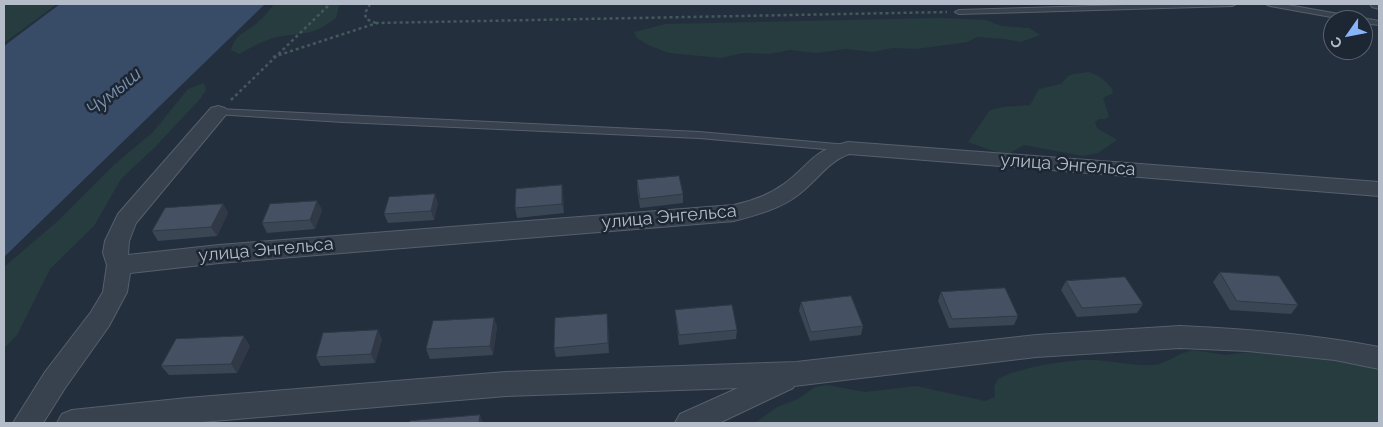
<!DOCTYPE html>
<meta charset="utf-8">
<style>
body{margin:0}
#map{position:relative;width:1383px;height:427px;overflow:hidden;background:#242f3e;font-family:Raleway,sans-serif}
canvas{display:block}
.frame{position:absolute;inset:0;border:5px solid #b4bcc9;pointer-events:none}
.north{position:absolute;left:1323px;top:10px;width:50px;height:50px;box-sizing:border-box;background:#1d2633;border:1px solid #59626f;border-radius:50%;rotate:237deg;font-size:14px;font-weight:700;line-height:20px;text-align:center;color:#b4bcc9}
.north::after{content:'';display:block;margin:auto;width:18px;height:22px;background:#8ab4f8;clip-path:polygon(50% 0,100% 100%,50% 72%,0 100%)}
</style>
<div id="map">
<canvas width="1383" height="427"></canvas>
<div class="frame"></div>
<div class="north">С</div>
</div>
<script>
const c = document.querySelector('canvas').getContext('2d');
c.lineJoin = 'round';
function fill(path, color) { c.fillStyle = color; c.fill(path, 'evenodd'); }
function strokePath(path, color, width, dash) { c.strokeStyle = color; c.lineWidth = width; c.lineCap = dash ? 'butt' : 'round'; c.setLineDash(dash || []); c.stroke(path); }
function write(font, color, halo, rows, align = 'center') {
  c.font = font + ' Raleway,sans-serif'; c.lineWidth = 5; c.setLineDash([]); c.textBaseline = 'middle'; c.strokeStyle = halo; c.fillStyle = color; for (const [text, x, y, turn = 0] of rows) {
    c.save(); c.translate(x, y); c.rotate((+turn || 0) * Math.PI / 180); c.textAlign = isNaN(turn) ? turn : align; if (halo) c.strokeText(text, 0, 0); c.fillText(text, 0, 0); c.restore();
  }
}
const green = new Path2D(`
 M4,4h53l-53,39z
 M274,4h67l-2,2 -3,12c-26,19 -28,13 -58,19 -13,2 -27,11 -39,17l-8,-4c6,-19 16,-17 27,-28 6,-5 11,-12 16,-18z
 M939,18l47,2 15,6 28,2 11,7 -19,7 -16,-3 -28,-2 -9,5 -52,7 -24,-1 -19,4 -27,-3 -30,4 -26,-3 -21,4 -26,-1 -22,5 -52,-5 -21,-8 -11,-7 -3,-6 32,-8z
 M1089,72c10,3 17,9 24,18l-1,4 -9,4 6,18 -3,3h-7l-4,3 2,6 20,12 -19,13 -15,3 -59,-11 -14,8h-11l-31,-11 22,-32 13,-3 27,-2 9,-16 22,-5 7,-8 6,-2z
 M204,83l2,7 -5,8 -46,49 -34,32 -27,47 -44,43 -33,66 -13,13v-81l55,-47 56,-56 38,-32 35,-43z
 M1194,350l31,5 32,-4 66,6 56,13v53h-624l22,-16 21,-8 17,-12 12,-2 38,7 51,-6 69,15 10,-4 -1,-10 4,-8c21,-12 72,-20 97,-19 19,1 38,6 57,5 16,-1 27,-13 42,-15z`);
const water = new Path2D(`
 M60,4h205l-261,253v-211z`);
const path = new Path2D(`
 M370,4l-5,9 1,6 10,4
 M273,57l104,-34 570,-11
 M231,100l99,-96`);
const service = new Path2D(`
 M1159,4h77l-4,2 -273,8 -4,-2 4,-2z
 M1266,4h16l97,17v4l-16,-2v-3h-15l-78,-14z
 M218,109l481,23 149,13 5,3 -5,3 -149,-13 -356,-16 -128,-8 -2,-2 2,-2z`);
const minor = new Path2D(`
 M1370,4h9v5l-7,-2z
 M218,106l7,2 3,4 -92,111 -7,18 -1,14 91,-10 515,-40c18,-4 35,-10 50,-21 27,-20 27,-33 64,-42l531,40v14l-530,-42c-22,8 -32,27 -51,41 -18,14 -42,20 -64,26l-515,42 -89,10 -3,19 -18,34 -44,62 -22,35h-30l32,-51 46,-60 12,-20 4,-27 -4,-12 2,-12 13,-27 93,-106z
 M1180,326c67,3 133,8 199,21v22l-44,-9 -87,-9 -68,-3 -144,9 -242,29 -1,2 -74,35h-44l5,-9 58,-26 -232,8 -316,27h-133l5,-9 10,-4 115,-12 319,-26 290,-10 240,-27z`);
const wall = new Path2D(`
 M637,180l46,14v9l-43,5 -3,-19z
 M563,194l1,19 -47,5 -2,-10z
 M317,201l5,9 -7,19 -48,4 -5,-10z
 M438,203l-4,17 -46,3 -4,-9z
 M223,204l5,9 -11,23 -59,5 -6,-10z
 M1220,272l78,33 -7,9 -61,-4 -17,-28z
 M1066,281l77,23 -6,9 -60,4 -16,-27z
 M941,292l77,24 -4,9 -65,3 -11,-27z
 M801,302l62,24 -2,9 -51,6 -11,-30z
 M675,310l62,20 -1,9 -57,6 -3,-26z
 M494,318l3,9 -4,28 -63,4 -4,-10z
 M608,324l1,29 -53,4 -2,-9z
 M382,339l-7,24 -54,3 -5,-9z
 M250,346l-13,27 -68,2 -8,-9z`);
const shadedWall = new Path2D(`
 M562,185l1,9 1,19 -2,-9z
 M435,194l3,9 -4,17 -3,-9z
 M317,201l5,9 -7,19 -5,-9z
 M223,204l5,9 -11,23 -6,-9z
 M607,314l1,10 1,29 -1,-10z
 M494,318l3,9 -4,28 -3,-9z
 M378,330l4,9 -7,24 -4,-9z
 M244,336l6,10 -13,27 -6,-9z
 M480,415l3,8h-4z`);
const building = new Path2D(`
 M679,176l4,18 -43,5 -3,-19z
 M562,185v19l-47,4 1,-19z
 M435,194l-4,17 -47,3 5,-17z
 M317,201l-7,19 -48,3 8,-19z
 M223,204l-12,23 -59,4 13,-23z
 M1220,272l59,4 19,29 -61,-4z
 M1125,277l18,27 -61,4 -16,-27z
 M1005,288l13,28 -66,3 -11,-27z
 M851,296l12,30 -52,6 -10,-30z
 M732,305l5,25 -58,5 -4,-25z
 M607,314l1,29 -54,5 1,-30z
 M494,318l-4,28 -64,3 7,-28z
 M378,330l-7,24 -55,3 7,-24z
 M244,336l-13,28 -70,2 15,-27z
 M480,415l-1,8h-70l1,-2z`);
const streetNames = [
 ["улица Энгельса",1068,165,4],
 ["улица Энгельса",669,217,-5],
 ["улица Энгельса",266,250,-5]
];
const waterNames = [
 ["Чумыш",114,92,-39]
];
fill(green, '#263c3f');
fill(water, '#394c67');
strokePath(service, '#565f6c', 2);
strokePath(minor, '#565f6c', 2);
strokePath(path, '#44595c', 2.5, [3, 3]);
fill(service, '#38414e');
fill(minor, '#38414e');
fill(wall, '#3b4654');
fill(shadedWall, '#303945');
fill(building, '#455162');
strokePath(building, '#303945', 1);
write('18px', '#b4bcc9', '#1d2633', streetNames);
write('italic 19px', '#7c92b1', '#1d2633', waterNames);
</script>
